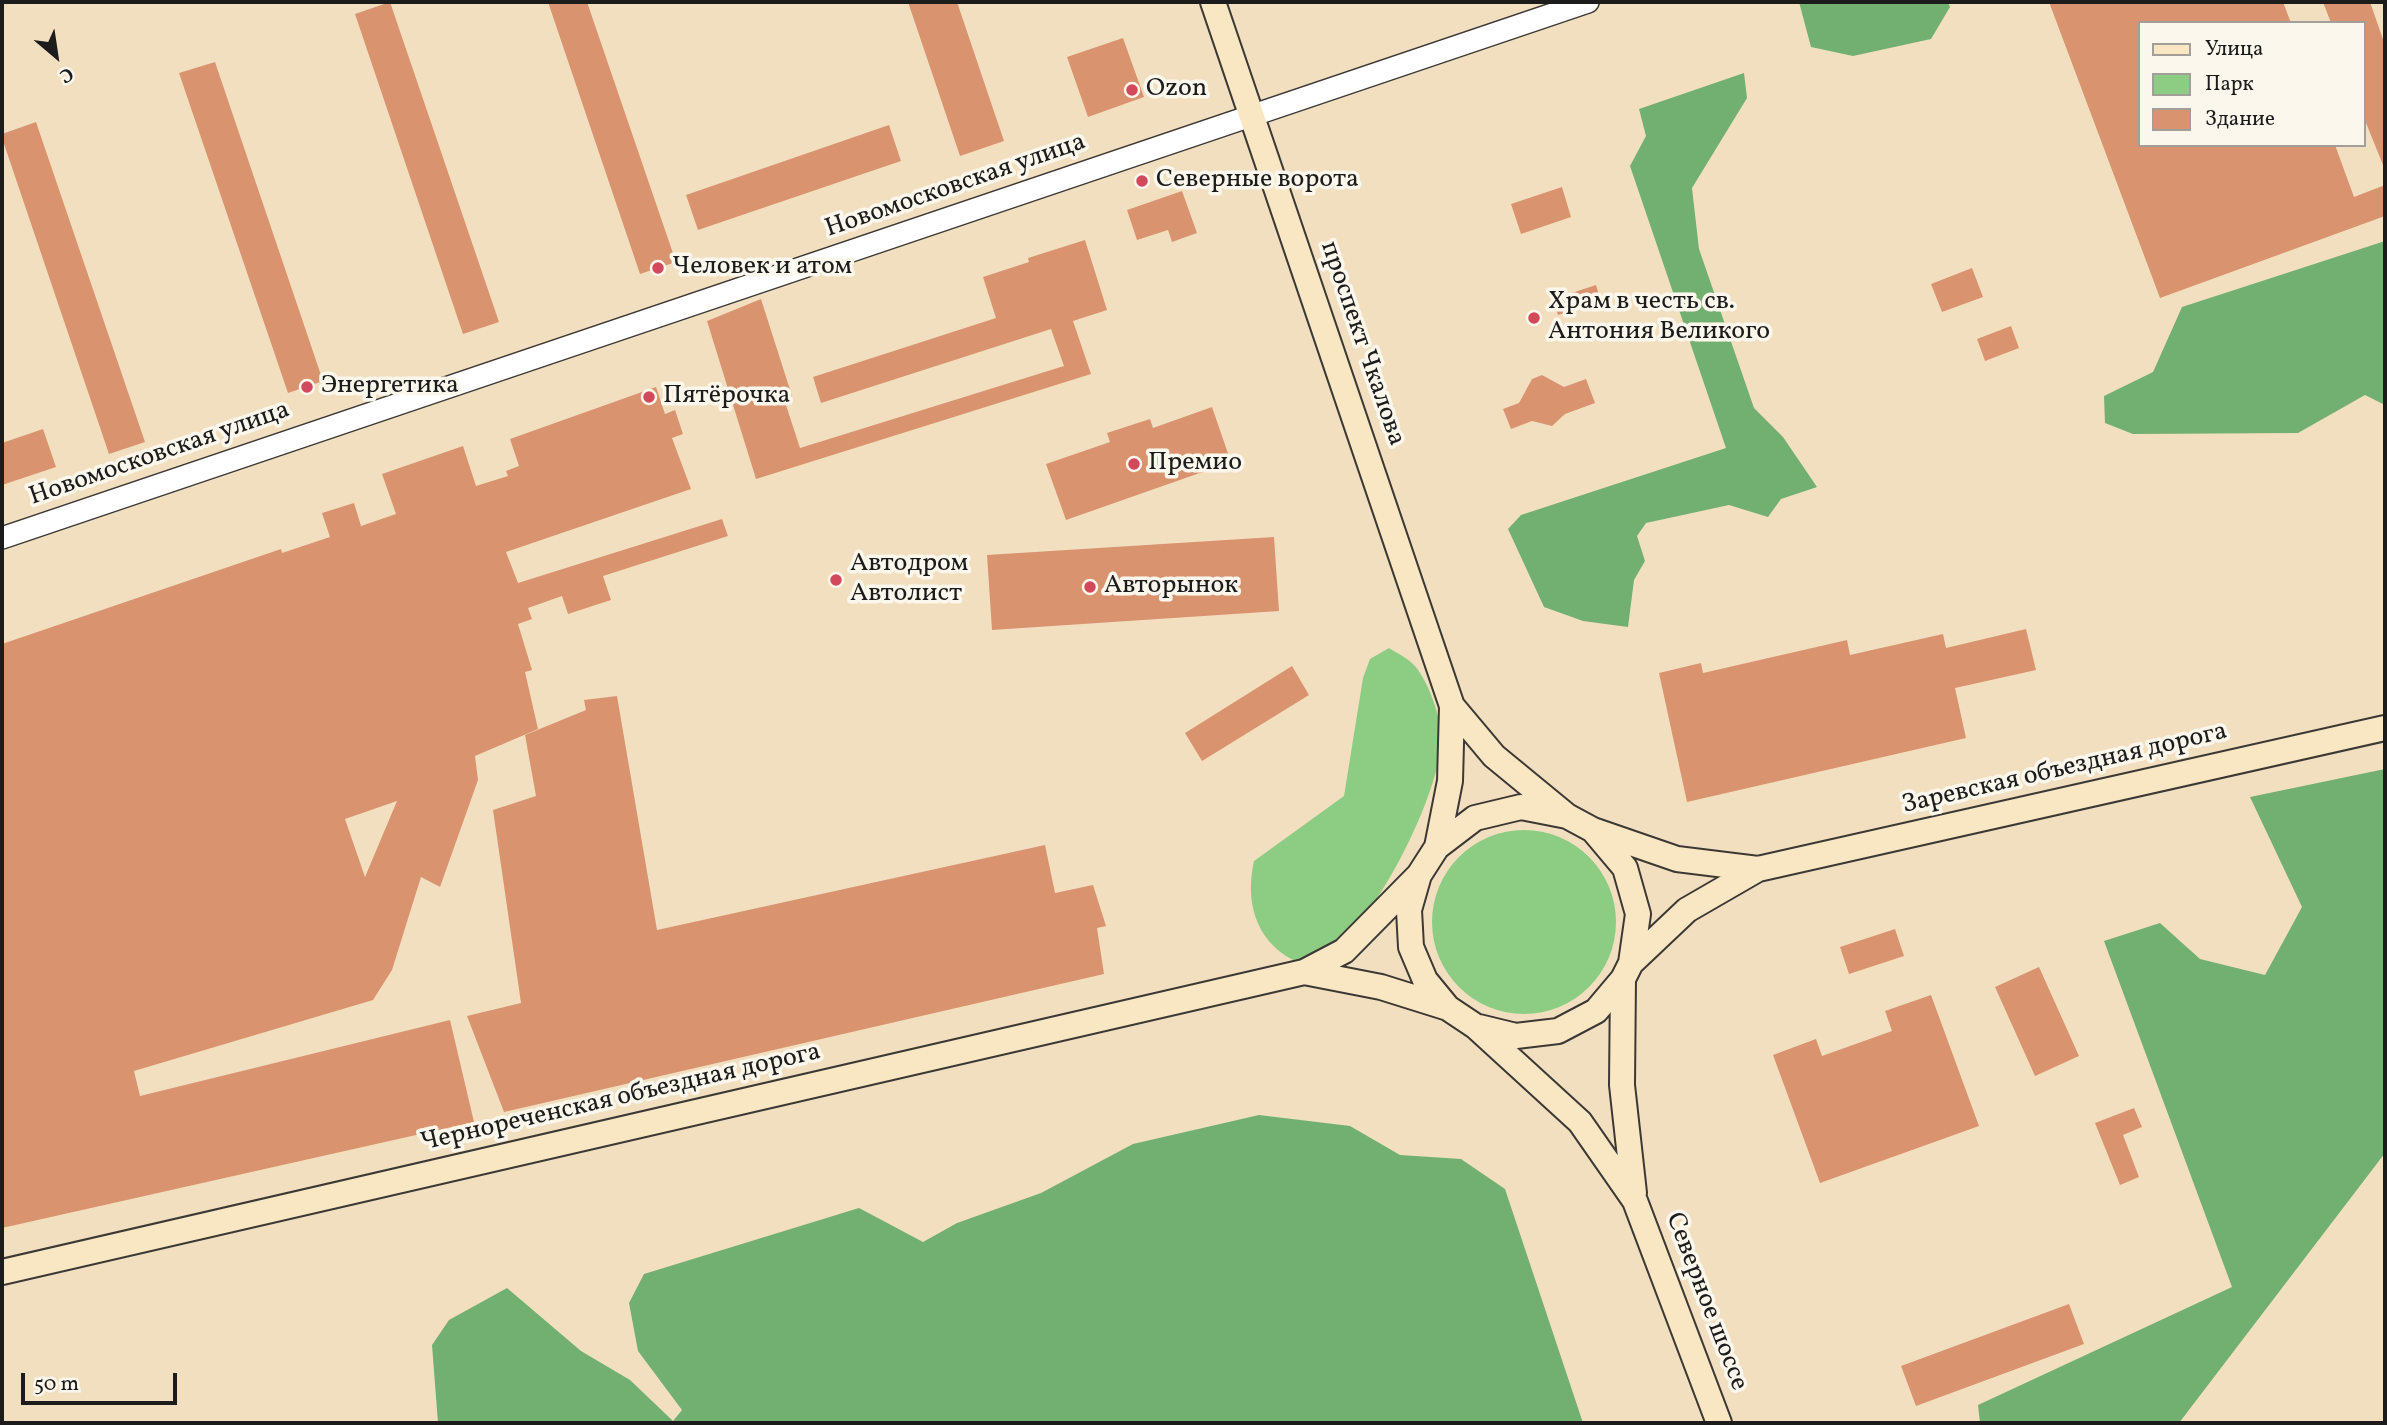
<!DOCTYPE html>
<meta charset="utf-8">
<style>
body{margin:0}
#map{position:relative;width:2387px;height:1425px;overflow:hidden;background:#f2dfc0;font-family:Vollkorn,serif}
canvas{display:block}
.frame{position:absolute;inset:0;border:4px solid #1c1c1c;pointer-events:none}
.legend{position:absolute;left:2138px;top:21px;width:228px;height:126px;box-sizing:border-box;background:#fbf7ec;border:2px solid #a29f99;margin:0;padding:9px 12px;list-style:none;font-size:21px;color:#1c1c1c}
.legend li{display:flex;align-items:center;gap:14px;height:35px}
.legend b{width:35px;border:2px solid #a29f99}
.north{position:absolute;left:21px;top:21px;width:70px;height:70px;-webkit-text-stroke:5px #fbf7ec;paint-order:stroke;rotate:151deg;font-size:19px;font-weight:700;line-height:28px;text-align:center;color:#1c1c1c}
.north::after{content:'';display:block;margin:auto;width:24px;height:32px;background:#1c1c1c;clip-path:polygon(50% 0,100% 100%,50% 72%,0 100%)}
.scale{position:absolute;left:21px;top:1373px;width:156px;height:32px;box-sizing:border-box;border:4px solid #1c1c1c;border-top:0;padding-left:9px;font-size:21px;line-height:24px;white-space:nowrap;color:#1c1c1c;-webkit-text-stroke:5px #fbf7ec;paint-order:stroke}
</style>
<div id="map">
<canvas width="2387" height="1425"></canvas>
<div class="frame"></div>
<ul class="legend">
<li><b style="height:9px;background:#f9e7c3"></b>Улица</li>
<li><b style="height:19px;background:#8dcd83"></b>Парк</li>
<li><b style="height:19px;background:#d9946f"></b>Здание</li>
</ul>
<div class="north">С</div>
<div class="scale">50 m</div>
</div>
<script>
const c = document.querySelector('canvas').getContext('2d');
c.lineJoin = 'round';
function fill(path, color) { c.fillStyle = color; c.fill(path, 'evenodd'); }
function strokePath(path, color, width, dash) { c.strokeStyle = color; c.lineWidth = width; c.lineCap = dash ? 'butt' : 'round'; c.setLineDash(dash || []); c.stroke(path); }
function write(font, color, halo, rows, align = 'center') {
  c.font = font + ' Vollkorn,serif'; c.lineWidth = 7; c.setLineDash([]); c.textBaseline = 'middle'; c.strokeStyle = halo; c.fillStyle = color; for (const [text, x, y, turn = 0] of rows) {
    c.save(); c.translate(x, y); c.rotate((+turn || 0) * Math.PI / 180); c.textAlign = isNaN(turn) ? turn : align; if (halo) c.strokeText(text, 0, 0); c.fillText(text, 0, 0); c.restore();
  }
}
const green = new Path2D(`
 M1389,648c8,5 20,11 26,18 14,17 25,49 26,70 2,53 -62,176 -102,209 -12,10 -32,12 -46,15 -38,-20 -48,-59 -39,-99l90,-65 19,-118 7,-19z
 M1432 922a92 92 0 1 1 184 0a92 92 0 1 1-184 0Z`);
const forest = new Path2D(`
 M1799,2h149l2,5 -19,32 -78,17 -42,-9z
 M1744,73l3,25 -55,90 7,61 55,159 29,29 34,50 -36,12 -13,18 -39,-12 -83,18 -9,13 8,25 -11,19 -6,47 -45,-6 -39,-14 -36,-78 13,-14 205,-67 -96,-282 16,-30 -7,-27z
 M2385,241v164l-20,-10 -67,38 -165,1 -28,-11 -1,-27 49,-24 29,-65z
 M2385,769v384l-206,270h-199l-2,-18 254,-118 -128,-346 56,-18 40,36 65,16 37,-68 -52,-110z
 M1259,1115l91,11 50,29 61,4 44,30 78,234h-1145l-6,-78 17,-25 58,-32 74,63 49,29 43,41 9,-11 -44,-59 -9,-48 15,-29 215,-66 64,34 34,-19 84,-30 92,-49z`);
const building = new Path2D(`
 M390,2l109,320 -36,12 -108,-320z
 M548,2h39l89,260 -36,12z
 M908,2h49l47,139 -44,15z
 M2049,2h234l8,21h-151v122h195l19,52 31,-12v31l-225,82z
 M2323,2h47l15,43v125l-21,-52v-95h-33z
 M1123,38l21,59 -56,20 -21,-60z
 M215,62l108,319 -35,12 -109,-320z
 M36,122l109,320 -36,12 -107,-316v-4z
 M889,125l12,36 -203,69 -12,-35z
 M1562,187l9,30 -50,17 -10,-30z
 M1182,191l15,42 -25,9 -4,-12 -31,10 -10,-30z
 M1085,240l22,70 -34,11 18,53 -335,105 -49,-158 54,-22 31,97 -8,3 16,49 264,-82 -13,-37 -230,74 -8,-26 183,-59 -13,-41 46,-15 -1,-4z
 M1972,268l11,29 -41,15 -11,-28z
 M1596,285l5,17 -43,13 -5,-16z
 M2011,326l8,22 -34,13 -8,-22z
 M1542,375l22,12 22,-8 9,24 -30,11 -13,12 -20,-5 -21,8 -8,-20 16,-6 13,-24z
 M656,387l9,27 10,-4 8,24 -11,4 19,51 -185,63 12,31 204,-64 6,17 -125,40 8,24 -43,14 -6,-18 -34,12 4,11 -14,5 14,46 -7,2 13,57 -63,27 3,24 -38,107 -19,-10 -29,93 -19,30 -239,71 6,25 310,-76 24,102 -472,106v-584l279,-95 1,4 48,-16 -8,-24 32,-10 7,23 35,-12 -14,-40 81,-28 13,40 32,-10 -2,-5 13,-5 -9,-27zM397,801l-32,76 -20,-58z
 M1212,407l19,55 -165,58 -20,-56 64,-22 -3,-9 43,-14 3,9z
 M43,429l13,38 -54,18v-42z
 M1274,537l5,74 -287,19 -5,-75z
 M2026,629l10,41 -81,18 11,50 -279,64 -28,-129 42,-10 2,10 144,-33 3,15 93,-21 3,14z
 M1292,666l17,29 -107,66 -17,-28z
 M617,696l40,234 388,-85 10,48 38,-8 13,41 -9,2 7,46 -600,138 -37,-96 54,-13 -28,-193 43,-14 -11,-61 61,-25 -2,-10z
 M1895,929l9,27 -55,18 -9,-27z
 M2039,967l40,89 -44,20 -40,-89z
 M1931,995l48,131 -159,57 -47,-128 43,-16 6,17 70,-25 -7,-20z
 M2134,1108l8,19 -19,8 16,42 -19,8 -25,-62z
 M2069,1304l15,40 -168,62 -15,-40z`);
const tertiary = new Path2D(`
 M2,538l1586,-536`);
const secondary = new Path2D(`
 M1213,2l239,704 -2,75 -13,66
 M1452,706l42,50 73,60 26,14 32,38 13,46 -7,49 -8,16 -27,32 -38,20 -42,5 -37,-9
 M1567,816l-46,-9 -46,11 -38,29 -18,28 -10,35 2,37 14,33 23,28 27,18 105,96 55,79 84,222
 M1593,830l84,29 81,10
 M1631,963l56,-53 71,-41 627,-141
 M1304,972l77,15 67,21
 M1623,979l-1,106 12,108
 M2,1272l1302,-300 40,-21 75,-76`);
const markers = [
 [1132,90,7,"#d1495b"],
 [1142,181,7,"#d1495b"],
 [658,268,7,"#d1495b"],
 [1534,318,7,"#d1495b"],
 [307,387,7,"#d1495b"],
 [649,397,7,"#d1495b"],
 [1134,464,7,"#d1495b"],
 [836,580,7,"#d1495b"],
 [1090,587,7,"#d1495b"]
];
const poiNames = [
 ["Ozon",1146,90],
 ["Северные ворота",1156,181],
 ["Человек и атом",672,268],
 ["Храм в честь св.",1548,303],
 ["Антония Великого",1548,333],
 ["Энергетика",321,387],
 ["Пятёрочка",663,397],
 ["Премио",1148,464],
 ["Автодром",850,565],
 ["Автолист",850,595],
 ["Авторынок",1104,587]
];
const streetNames = [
 ["Новомосковская улица",956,187,-19],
 ["проспект Чкалова",1361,344,71],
 ["Новомосковская улица",160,455,-19],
 ["Заревская объездная дорога",2065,770,-13],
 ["Чернореченская объездная дорога",621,1099,-13],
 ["Северное шоссе",1705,1302,69]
];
fill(green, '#8dcd83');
fill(forest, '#72b071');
fill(building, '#d9946f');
strokePath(tertiary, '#3c3935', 24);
strokePath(secondary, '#3c3935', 28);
strokePath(tertiary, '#fff', 21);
strokePath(secondary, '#f9e7c3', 24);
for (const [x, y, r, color] of markers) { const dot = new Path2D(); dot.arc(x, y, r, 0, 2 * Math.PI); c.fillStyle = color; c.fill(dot); strokePath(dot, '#fbf7ec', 2.5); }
write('26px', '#1c1c1c', '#fbf7ec', poiNames, 'left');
write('26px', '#1c1c1c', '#fbf7ec', streetNames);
</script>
